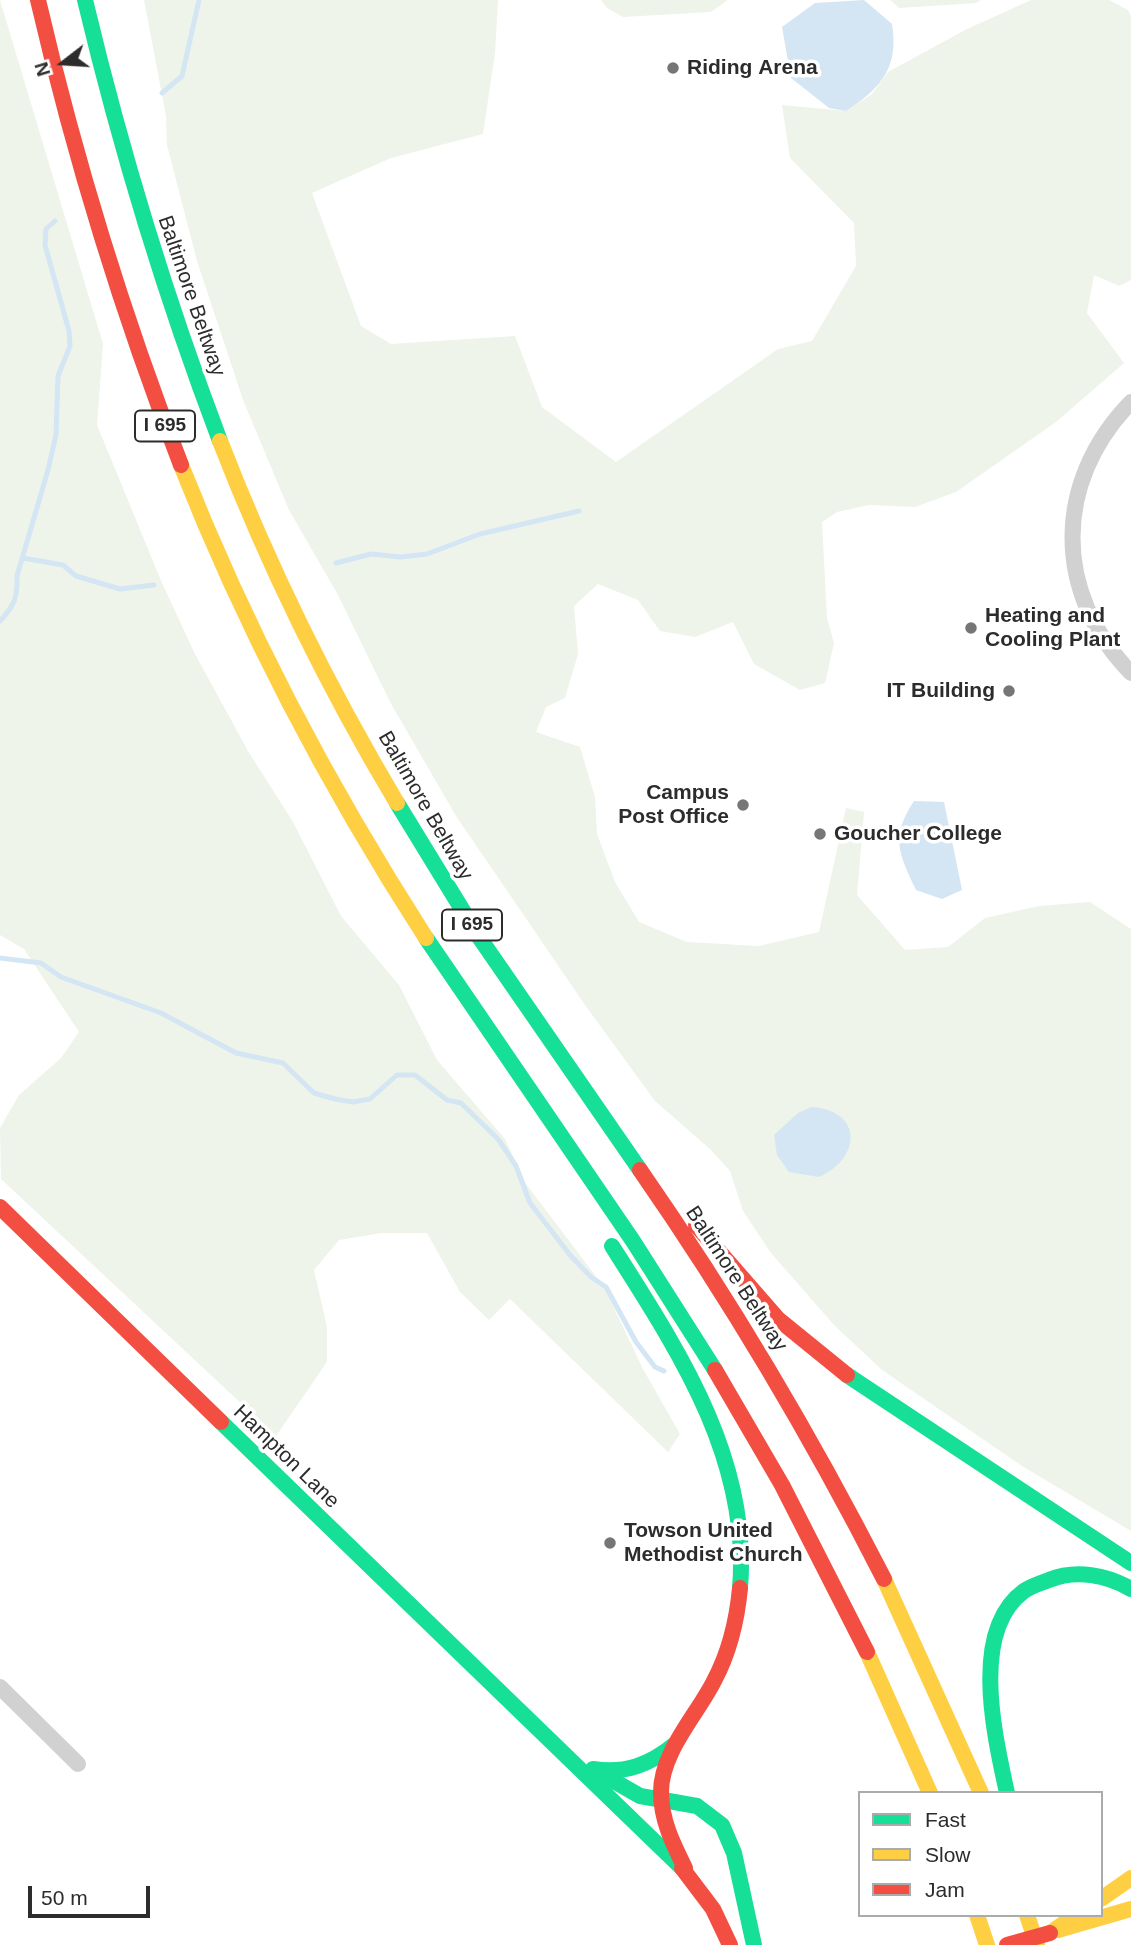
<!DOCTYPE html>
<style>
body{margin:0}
#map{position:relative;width:1131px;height:1945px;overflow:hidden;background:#fff;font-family:Arial,sans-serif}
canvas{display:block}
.legend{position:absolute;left:858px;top:1791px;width:245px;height:126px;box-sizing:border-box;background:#fff;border:2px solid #ababab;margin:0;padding:9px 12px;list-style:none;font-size:21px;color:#2c2c2c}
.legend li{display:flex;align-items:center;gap:14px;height:35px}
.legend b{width:35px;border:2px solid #ababab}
.north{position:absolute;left:28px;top:28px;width:70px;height:70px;-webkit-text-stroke:5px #fff;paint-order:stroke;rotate:253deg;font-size:19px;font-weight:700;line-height:28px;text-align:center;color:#2c2c2c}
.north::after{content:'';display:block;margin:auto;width:24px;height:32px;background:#2c2c2c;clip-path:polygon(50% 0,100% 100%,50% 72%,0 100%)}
.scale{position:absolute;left:28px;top:1886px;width:122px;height:32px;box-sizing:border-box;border:4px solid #2c2c2c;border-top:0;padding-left:9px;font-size:21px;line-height:24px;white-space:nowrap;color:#2c2c2c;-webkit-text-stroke:5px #fff;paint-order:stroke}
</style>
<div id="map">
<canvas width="1131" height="1945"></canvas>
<ul class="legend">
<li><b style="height:9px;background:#16e098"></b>Fast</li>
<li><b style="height:9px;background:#ffcf43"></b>Slow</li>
<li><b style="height:9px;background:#f24e42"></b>Jam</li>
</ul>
<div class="north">N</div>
<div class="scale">50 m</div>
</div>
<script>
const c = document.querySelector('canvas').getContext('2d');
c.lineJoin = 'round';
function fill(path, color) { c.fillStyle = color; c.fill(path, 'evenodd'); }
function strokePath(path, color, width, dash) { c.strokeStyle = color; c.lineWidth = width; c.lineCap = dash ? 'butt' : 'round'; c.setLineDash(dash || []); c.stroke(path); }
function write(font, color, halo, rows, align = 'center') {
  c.font = font + ' Arial,sans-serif'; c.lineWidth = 7; c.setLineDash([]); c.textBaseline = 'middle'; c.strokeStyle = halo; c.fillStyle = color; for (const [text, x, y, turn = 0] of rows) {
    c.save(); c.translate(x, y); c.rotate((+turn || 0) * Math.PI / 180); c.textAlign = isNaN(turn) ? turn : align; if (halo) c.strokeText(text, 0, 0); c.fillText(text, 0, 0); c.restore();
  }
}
const green = new Path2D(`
 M0,0l103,344 -6,81 65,158 33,71 53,97 45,71 48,94 58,69 38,75 68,79 21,45 78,103 39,82 37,65 -12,18 -158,-153 -21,21 -29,-28 -33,-59h-46l-42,7 -25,30 13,57v35l-51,74 -275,-257 -1,-51 19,-33 42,-37 18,-26 -55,-83 -24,-14z
 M144,0h354l-3,53 -12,81 -92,24 -79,35 49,133 30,18 124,-8 27,71 74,55 162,-113 34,-8 44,-75 -2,-43 -64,-65 -8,-53 64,6 26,-17 16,-22 79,-43 64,-29h78l19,10 3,6v264l-12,6 -25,-11 -7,38 37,50 -68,59 -100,70 -41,15 -46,-2 -32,7 -15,10 5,96 7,25 -9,40 -25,7 -46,-26 -21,-42 -38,15 -35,-6 -22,-31 -40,-16 -24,22 4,48 -13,44 -19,9 -10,25 44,15 15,50 2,37 18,48 24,40 48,20 72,4 60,-14 27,-124 18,4 -7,83 48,55 43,-3 37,-29 54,-12 51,-4 41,27v602l-109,-65 -140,-96 -48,-45 -63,-72 -28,-42 -13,-40 -20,-22 -55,-48 -70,-96 -129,-189 -66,-114 -52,-107 -49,-85 -46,-110 -46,-139 -30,-116 -1,-29z
 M601,0h127l-17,12 -88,5 -16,-9z
 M890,0h91l-5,3 -77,5z`);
const water = new Path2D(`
 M864,0l28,24c7,44 -11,64 -46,87l-17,-3 -38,-30 -9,-51 33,-24z
 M914,801l30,1 18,88 -20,9 -26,-9c-17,-36 -26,-53 -2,-89z
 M811,1107c52,3 51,51 8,70l-30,-5 -12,-17 -3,-20 24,-22z`);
const stream = new Path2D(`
 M162,93l20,-17 17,-76
 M23,558l40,7 13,11 44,13 34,-4
 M336,563l35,-9 30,3 26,-3 53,-20 99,-23
 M0,621c14,-15 18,-24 17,-45l31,-106 8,-35 2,-59 12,-30 -1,-15 -24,-86 1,-16 9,-8
 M0,958l41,5 20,14 100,36 75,40 47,10 31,30 21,6 18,3 17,-3 27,-24h18l32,25 14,3 37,36 18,27 14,37 40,52 21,22 15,10 30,55 19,25 9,4`);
const street = new Path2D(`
 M1131,402c-78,80 -78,191 0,271
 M0,1687l78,77`);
const fast = new Path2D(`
 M85,0c36,151 80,296 135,441
 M397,803l82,134 161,233
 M426,938l207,303 82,129
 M612,1246c66,104 139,213 128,342
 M847,1375l284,188
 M221,1422l461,446
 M593,1769l47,27 57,10 25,19 12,28 20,92
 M593,1769c32,5 56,-4 81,-24
 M1007,1793c-12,-56 -38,-162 17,-202 7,-5 17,-8 25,-11 27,-11 58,-5 82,9`);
const slow = new Path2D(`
 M220,441c48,124 109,248 177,362
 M181,465c65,165 149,324 245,473
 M884,1579l97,214
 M867,1652l63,141
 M1101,1899l30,-21
 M977,1915l10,30
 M1027,1915l10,30
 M1058,1930l73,-21
 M1050,1933l26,-18`);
const jam = new Path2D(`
 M38,0c37,159 84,313 143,465
 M640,1170c91,131 172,268 244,409
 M0,1207l221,215
 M696,1225l82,94 69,56
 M715,1370l67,115 85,167
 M682,1868l31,41 17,36
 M685,1868c-12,-24 -24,-48 -24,-76 0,-40 36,-77 53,-111 15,-28 23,-61 26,-93`);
const jamBridge = new Path2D(`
 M1007,1945l43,-12`);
const markers = [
 [673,68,7,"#767676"],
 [971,628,7,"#767676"],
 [1009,691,7,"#767676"],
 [743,805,7,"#767676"],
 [820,834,7,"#767676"],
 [610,1543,7,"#767676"]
];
const shields = [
 [165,426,60],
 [472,925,60]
];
const shieldNames = [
 ["I 695",165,426],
 ["I 695",472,925]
];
const poiNames = [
 ["Riding Arena",687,68],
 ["Heating and",985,616],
 ["Cooling Plant",985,640],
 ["IT Building",995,691,"right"],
 ["Campus",729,793,"right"],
 ["Post Office",729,817,"right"],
 ["Goucher College",834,834],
 ["Towson United",624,1531],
 ["Methodist Church",624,1555]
];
const streetNames = [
 ["Baltimore Beltway",191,296,71],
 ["Baltimore Beltway",425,806,60],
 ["Baltimore Beltway",736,1279,57],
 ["Hampton Lane",286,1457,44]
];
fill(green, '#eef4e9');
fill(water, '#d4e5f3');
strokePath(stream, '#d4e5f3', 5);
strokePath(street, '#d1d1d1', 16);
strokePath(fast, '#16e098', 16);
strokePath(slow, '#ffcf43', 16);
strokePath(jam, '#f24e42', 16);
strokePath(jamBridge, '#f24e42', 16);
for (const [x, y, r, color] of markers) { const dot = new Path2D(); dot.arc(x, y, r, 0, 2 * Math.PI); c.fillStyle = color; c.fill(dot); strokePath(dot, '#fff', 2.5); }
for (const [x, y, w] of shields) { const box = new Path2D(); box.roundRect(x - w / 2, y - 15.5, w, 31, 5); c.fillStyle = '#fff'; c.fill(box); strokePath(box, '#2c2c2c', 2); }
write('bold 19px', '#2c2c2c', null, shieldNames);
write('bold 21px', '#2c2c2c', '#fff', poiNames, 'left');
write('21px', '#2c2c2c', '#fff', streetNames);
</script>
